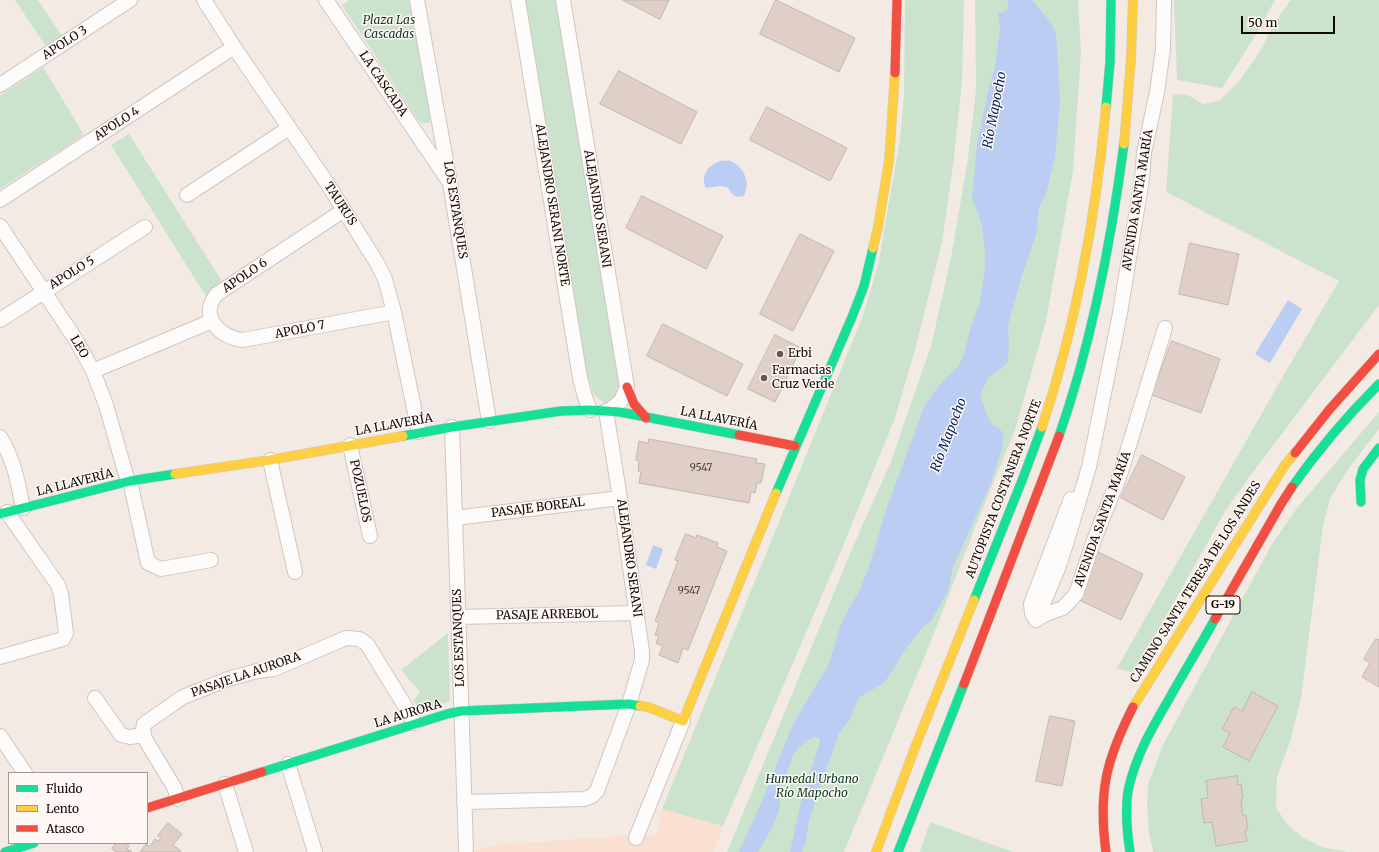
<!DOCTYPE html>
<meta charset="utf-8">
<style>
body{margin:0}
#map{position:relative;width:1379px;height:852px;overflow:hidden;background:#f4eae4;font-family:Merriweather,serif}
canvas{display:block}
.legend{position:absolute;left:8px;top:772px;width:140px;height:72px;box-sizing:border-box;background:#fff8f4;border:1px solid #a09894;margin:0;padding:5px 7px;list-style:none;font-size:12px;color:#120904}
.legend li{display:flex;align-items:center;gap:8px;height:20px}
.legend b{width:20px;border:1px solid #a09894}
.scale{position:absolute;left:1241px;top:16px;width:94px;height:18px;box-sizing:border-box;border:2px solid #120904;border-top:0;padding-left:5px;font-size:12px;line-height:14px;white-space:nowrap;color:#120904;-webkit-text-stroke:3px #fff8f4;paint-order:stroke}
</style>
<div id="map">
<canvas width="1379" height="852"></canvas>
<ul class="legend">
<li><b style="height:5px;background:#16e098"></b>Fluido</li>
<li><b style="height:5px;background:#ffcf43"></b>Lento</li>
<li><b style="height:5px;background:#f24e42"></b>Atasco</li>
</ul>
<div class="scale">50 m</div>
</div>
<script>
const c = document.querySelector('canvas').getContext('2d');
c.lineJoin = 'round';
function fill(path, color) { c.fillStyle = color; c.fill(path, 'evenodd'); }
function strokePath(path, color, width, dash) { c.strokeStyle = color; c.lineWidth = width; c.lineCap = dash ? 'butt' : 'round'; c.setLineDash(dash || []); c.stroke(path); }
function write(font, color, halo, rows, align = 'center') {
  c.font = font + ' Merriweather,serif'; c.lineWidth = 3; c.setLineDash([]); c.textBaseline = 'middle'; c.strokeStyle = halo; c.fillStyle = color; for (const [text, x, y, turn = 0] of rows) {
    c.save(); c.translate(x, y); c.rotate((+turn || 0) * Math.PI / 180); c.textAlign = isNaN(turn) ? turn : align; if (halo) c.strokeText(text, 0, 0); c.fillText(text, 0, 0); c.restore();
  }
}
const built = new Path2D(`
 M662,809l61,17 -9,26h-243l23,-7 142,-10 20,1z`);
const green = new Path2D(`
 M15,0h23l26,39 -17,9z
 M349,0h62l22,115 -4,8h-8l-4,-4 -75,-114z
 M520,0h39l63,394 -16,10 -12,-9 -14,-40z
 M905,0h59l-2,82 -8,76 -12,85 -26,103 -21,72 -54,133 -118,275 -61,-17 200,-491 16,-52 22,-127 4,-44z
 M975,0h103l3,51 -8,120 -27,150 -31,109 -39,95 -43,111 -89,216h-117l127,-308 36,-80 41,-118 20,-88 17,-100 8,-68z
 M1174,0h101l-20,36 -33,52 -45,-8z
 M1291,0h88v305l-129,171 -24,34 -92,163 -17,-5 165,-290 57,-97 -173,-89 7,-98 15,1 15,9 16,-3 21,-21 19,-27 18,-34z
 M43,67l41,68 -84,54v-93z
 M129,134l96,152 -18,12 -96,-153z
 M1379,412v17l-33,43 -16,27 -7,27 -22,172 -10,41 -14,38 -1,31 12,17 14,12 19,10 27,5h-195l-4,-19 -2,-25 1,-23 15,-40 109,-201 25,-36z
 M448,633l2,68 -28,10 -9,-10 7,-9 -19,-22z
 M930,822l83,30h-93z`);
const water = new Path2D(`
 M1009,0h23l20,24 3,7 2,15 3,56 -5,55 -8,33 -8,19 -3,26 -13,37 -15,53 1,22 -1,14 -5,6 -15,11 -8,17 8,23 5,7 7,4 4,7 -2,12 -11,35 -38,84 -5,23 -10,19 -7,12 -10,8 -17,22 -8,14 -12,18 -26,15 -8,21 -11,14 -30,87 -3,20 -4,12h-12l11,-50 19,-60 -1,-5h-5l-8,4 -12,12 -14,39v15l-7,19 -15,26h-19l26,-58 28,-70 36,-60 11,-37 9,-19 10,-16 10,-25 19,-63 36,-97 13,-19 9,-10 11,-10 7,-13 7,-29 9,-24 5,-35v-17l-3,-24 -6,-18 -4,-9 5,-54 11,-54 7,-24 5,-38 -2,-15 9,-4z
 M720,161c3,0 7,-1 10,0 14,5 21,22 14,35l-6,1 -5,-2 -6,-8 -7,-1 -14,2c-6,-13 2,-22 14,-27z
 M1288,300l14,9 -32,54 -15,-9z
 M653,545l10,4 -7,20 -10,-4z`);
const building = new Path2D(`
 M623,0h46l-9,19z
 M776,0l79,38 -16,34 -79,-38z
 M619,71l78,41 -16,32 -81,-40z
 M767,107l80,41 -17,33 -80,-41z
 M642,196l81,40 -17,33 -80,-41z
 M800,234l34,17 -41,80 -33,-17z
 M1190,243l49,11 -11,51 -49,-11z
 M663,324l80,40 -16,32 -80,-40z
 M775,335l26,13 -26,54 -27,-13z
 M1172,341l48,18 -19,54 -49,-18z
 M649,439l108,20 -1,4 9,1 -4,19h-4l-2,10 -4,-1 -2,11 -110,-20 2,-11 -3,-1 1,-10 -3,-1 3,-19 9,2z
 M1142,455l43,22 -22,43 -42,-22z
 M686,534l10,4 1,-3 21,8 -1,4 10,4 -39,99 -5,-2 -5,15 -19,-8 4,-9 -7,-3 3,-7 -4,-1 4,-12 -4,-2 23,-60 -3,-1z
 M1098,552l45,22 -22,46 -46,-22z
 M1376,639l3,1v47l-17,-10 8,-14 -6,-4z
 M1252,692l26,14 -29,55 -26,-14 7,-14 -8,-4 12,-22 8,4z
 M1050,716l25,5 -13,65 -26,-5z
 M1237,776l1,9 3,-1 2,14 -2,1 2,17 3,-1 2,15h-3l2,11 -31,5 -4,-24 -8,1 -3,-24 7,-1 -2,-17z
 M168,823l14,11 -9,11 8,6 -1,1h-40l6,-8 3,3 6,-8 3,2 3,-3 -3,-2z
 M116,843h11l-1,1 3,2 -2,3 5,3h-16l-4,-3z`);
const street = new Path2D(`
 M204,0l30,47 93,136 50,80 8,16 9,33 25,120
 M326,0l122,180
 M417,0l33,183 39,238
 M518,0l62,378 5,19 5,13
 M563,0l64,387 -6,14 -12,10
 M0,85l130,-85
 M187,195l102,-67
 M0,200l234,-153
 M344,210l-127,84c-19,22 3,44 26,46l151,-28
 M0,226l76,114 17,31 13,34 22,77
 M0,320l145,-93
 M93,371l119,-50
 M452,427l14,422
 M0,437c14,22 18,46 23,71
 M350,445l20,91
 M270,460l25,112
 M130,481l18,82 13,6 50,-9
 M455,518l165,-20
 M458,617l179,-4
 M1036,620l21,-49 9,-27 23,-77 7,-34 24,-120 22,-134 2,-26 13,-61 6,-43 1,-49
 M1036,620l10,-6 17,-6 13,-14 18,-54 26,-65 45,-147
 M1036,620l-4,-7 -1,-9 40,-105
 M0,657l63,-18 3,-6 -5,-39 -3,-9 -51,-73
 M95,698l26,37 9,2 14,-2
 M0,736l25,37
 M288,764l27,88
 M225,784l21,68
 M178,799l-4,-12 -29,-48 -2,-9 1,-6 39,-27 45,-18 29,-8 17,-2 72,-31 13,1 8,5 41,67 6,12
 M464,802l120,-3 8,-3 5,-5 32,-87 13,-44v-9l-22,-153 -14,-87
 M636,838l47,-117`);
const fast = new Path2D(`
 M1106,107l4,-45 1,-62
 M403,436l49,-9 109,-16 29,-1 30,2 119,23
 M1059,436c33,-94 52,-193 65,-292
 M1292,487c26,-37 55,-71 87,-103
 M776,493l76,-176 12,-31 9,-38
 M1361,502l-1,-22 3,-11 16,-21
 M0,514l130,-33 45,-7
 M974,600l49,-122 19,-51
 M262,772l185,-58 14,-3 168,-7 11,2
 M5,852l29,-9
 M898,852l66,-168
 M1130,852c-3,-20 -5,-41 -2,-61 7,-34 24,-63 41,-92 15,-27 31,-53 46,-80`);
const slow = new Path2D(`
 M1124,144l7,-85 2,-59
 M873,248l5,-21 11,-66 6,-88
 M1042,427c34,-102 54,-212 64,-320
 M175,474l95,-14 133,-24
 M640,706l8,1 35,14 93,-228
 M1133,707l152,-242 10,-12
 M876,852l40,-107 58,-145`);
const jam = new Path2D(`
 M895,73l2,-73
 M627,387l7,17 12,14
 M739,435l56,11
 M1295,453l34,-43 50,-56
 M1215,619l66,-115 11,-17
 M964,684l95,-248
 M147,808l115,-36
 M1106,852c-8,-60 0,-92 27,-145`);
const markers = [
 [780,354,4,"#615852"],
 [764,378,4,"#615852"]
];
const numberNames = [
 ["9547",701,468],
 ["9547",689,591]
];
const shields = [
 [1223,605,34]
];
const shieldNames = [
 ["G-19",1223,605]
];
const parkNames = [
 ["Plaza Las",389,21],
 ["Cascadas",389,35],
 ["Humedal Urbano",812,780],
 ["Río Mapocho",812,794]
];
const streetNames = [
 ["APOLO 3",65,43,-33],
 ["LA CASCADA",383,84,56],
 ["APOLO 4",117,124,-33],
 ["AVENIDA SANTA MARÍA",1138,200,-81],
 ["TAURUS",340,204,57],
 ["ALEJANDRO SERANI NORTE",552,205,81],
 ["ALEJANDRO SERANI",597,209,81],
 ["LOS ESTANQUES",455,210,81],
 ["APOLO 5",72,273,-32],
 ["APOLO 6",245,276,-34],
 ["APOLO 7",300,330,-11],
 ["LEO",79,347,59],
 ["LA LLAVERÍA",719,419,11],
 ["LA LLAVERÍA",394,425,-10],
 ["LA LLAVERÍA",75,483,-14],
 ["AUTOPISTA COSTANERA NORTE",1004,489,-69],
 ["POZUELOS",360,491,78],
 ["PASAJE BOREAL",538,508,-7],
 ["AVENIDA SANTA MARÍA",1103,519,-70],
 ["ALEJANDRO SERANI",629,558,82],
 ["CAMINO SANTA TERESA DE LOS ANDES",1196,582,-58],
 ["PASAJE ARREBOL",547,615,-1],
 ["LOS ESTANQUES",459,638,-92],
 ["PASAJE LA AURORA",246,675,-19],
 ["LA AURORA",408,714,-17]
];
const poiNames = [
 ["Erbi",788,354],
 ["Farmacias",772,371],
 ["Cruz Verde",772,385]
];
const waterNames = [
 ["Río Mapocho",995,110,-79],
 ["Río Mapocho",949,435,-69]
];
fill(built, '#fae0d0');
fill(green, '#cbe3cd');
fill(water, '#bbcdf2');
fill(building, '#e0cfc6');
strokePath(building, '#c1b7b1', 1);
strokePath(street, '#d0c6bf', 16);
strokePath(fast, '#d0c6bf', 10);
strokePath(slow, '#d0c6bf', 10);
strokePath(jam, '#d0c6bf', 10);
strokePath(street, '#fdfcfb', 14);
strokePath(fast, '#16e098', 9);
strokePath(slow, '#ffcf43', 9);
strokePath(jam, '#f24e42', 9);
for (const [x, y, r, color] of markers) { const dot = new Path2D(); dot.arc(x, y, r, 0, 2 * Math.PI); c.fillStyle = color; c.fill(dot); strokePath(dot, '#fff8f4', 1.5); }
write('10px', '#463a34', null, numberNames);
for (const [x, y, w] of shields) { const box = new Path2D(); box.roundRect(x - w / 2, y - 9, w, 18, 3); c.fillStyle = '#fff8f4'; c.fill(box); strokePath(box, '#120904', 1); }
write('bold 11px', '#120904', null, shieldNames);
write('italic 12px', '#093b22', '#fff8f4', parkNames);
write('12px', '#120904', '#fff8f4', streetNames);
write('12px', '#120904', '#fff8f4', poiNames, 'left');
write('italic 13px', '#072563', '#fff8f4', waterNames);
</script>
